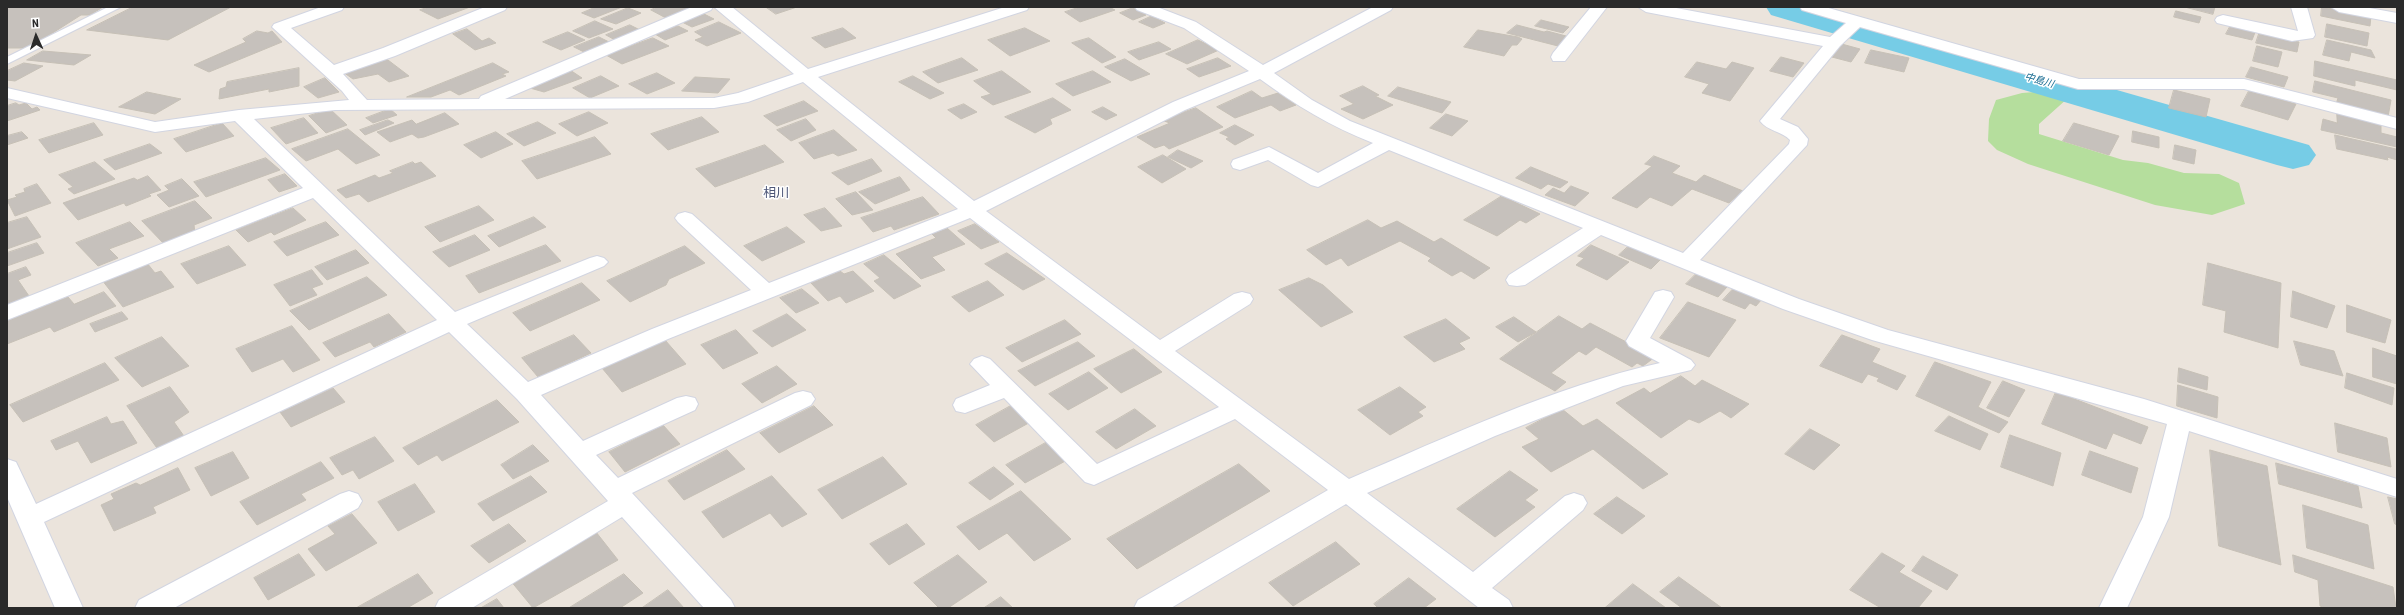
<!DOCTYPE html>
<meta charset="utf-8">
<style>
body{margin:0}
#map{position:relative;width:2404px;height:615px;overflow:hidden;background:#ebe4dc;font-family:"Roboto Condensed",sans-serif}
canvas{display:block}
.frame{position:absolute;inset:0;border:8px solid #2a2a2a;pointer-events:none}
.north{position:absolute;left:16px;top:16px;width:40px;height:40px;-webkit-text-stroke:3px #fff;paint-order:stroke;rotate:357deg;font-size:11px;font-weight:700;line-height:16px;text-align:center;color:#2a2a2a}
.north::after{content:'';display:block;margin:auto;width:14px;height:18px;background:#2a2a2a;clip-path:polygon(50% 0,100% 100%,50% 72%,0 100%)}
</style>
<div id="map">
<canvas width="2404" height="615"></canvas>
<div class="frame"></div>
<div class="north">N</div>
</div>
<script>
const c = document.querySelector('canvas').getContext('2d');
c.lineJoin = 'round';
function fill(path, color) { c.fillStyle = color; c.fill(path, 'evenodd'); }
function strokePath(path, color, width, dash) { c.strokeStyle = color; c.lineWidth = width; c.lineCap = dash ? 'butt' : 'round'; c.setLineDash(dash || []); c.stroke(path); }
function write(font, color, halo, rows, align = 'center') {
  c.font = font + ' "Roboto Condensed","Noto Sans JP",sans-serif'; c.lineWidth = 3; c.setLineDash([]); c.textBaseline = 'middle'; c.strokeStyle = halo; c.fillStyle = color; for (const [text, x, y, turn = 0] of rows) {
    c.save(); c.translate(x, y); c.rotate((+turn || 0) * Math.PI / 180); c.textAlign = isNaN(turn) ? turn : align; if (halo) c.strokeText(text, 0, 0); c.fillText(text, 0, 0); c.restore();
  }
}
const green = new Path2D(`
 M2047,91l21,7 -29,26v10l84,26 25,3 36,10 35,1 20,9 6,21 -33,11 -57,-10 -127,-41 -31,-14 -9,-9 1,-22 7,-19 26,-7z`);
const river = new Path2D(`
 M1766,7h61l482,138 7,10 -7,10 -16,4 -16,-4 -506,-150z`);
const building = new Path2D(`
 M7,7h96l-13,8h-9l-52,33h-22z
 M133,7h98l-63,33 -81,-10z
 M429,7h41l-32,12 -18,-9z
 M596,7h26l-28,11 -12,-5z
 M657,7h33l-24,11 -15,-8z
 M766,7h31l-21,7z
 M1080,7h29l6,3 -35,12 -15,-10z
 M2185,7h30l-2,7z
 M2322,7l49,9 -1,10 -49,-10z
 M628,8l13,5 -25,11 -15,-5z
 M1133,8l13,7 -13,5 -13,-7z
 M2176,11l25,6 -2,6 -25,-6z
 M704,14l10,5 -22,8 -10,-5z
 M1152,16l13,7 -12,5 -14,-6z
 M1541,20l28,7 -6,6 -28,-7z
 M595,21l18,8 -24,9 -16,-7z
 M719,22l22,11 -34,13 -12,-6 8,-3 -8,-5z
 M2327,24l42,9 -2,13 -42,-9z
 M630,25l12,6 -25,10 -11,-6z
 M1517,25l27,7 3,-1 19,5 -8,10 -51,-13z
 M2231,25l25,5 -4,10 -26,-6z
 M678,26l10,5 -23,9 -10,-6z
 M843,28l13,10 -31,10 -13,-10z
 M1025,28l25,13 -40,15 -22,-16z
 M467,29l15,12 7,-3 7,5 -21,7 -22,-16z
 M1478,30l40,7 4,2 -5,6h-5l-8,11 -40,-9z
 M257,31l11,2 4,-2 10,11 -73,30 -15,-7 52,-23 -3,-3z
 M568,32l17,8 -24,10 -18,-8z
 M2259,34l40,8 -2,10 -41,-9z
 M599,37l12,6 -25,10 -12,-6z
 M653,38l16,8 -47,18 -16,-9z
 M1089,38l27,19 -14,6 -30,-20z
 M1198,40l21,10 -32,14 -21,-10z
 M2327,40l44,10 4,8 -24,-6 -2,9 -26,-6z
 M1159,42l12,7 -32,11 -11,-8z
 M1838,43l22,6 -9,13 -23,-6z
 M2257,46l25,6 -4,15 -25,-6z
 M1871,50l38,8 -5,14 -39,-9z
 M43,51l48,4 -17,10 -47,-5z
 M384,57l25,19 -20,6 -11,-8 -25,5 -10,-7z
 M1781,57l23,6 -11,14 -23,-6z
 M962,58l16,12 -40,13 -15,-11z
 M1218,58l13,8 -32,11 -12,-8z
 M1125,59l25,15 -19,7 -26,-14z
 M2315,61l82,19v10l-42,-10v6l-41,-10z
 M1697,62l29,7 6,-7 22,6 -24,33 -28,-8 7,-9 -24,-7z
 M24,63l19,3 -28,15 -8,-1v-9z
 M493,63l16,9 -7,2 4,2 -47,19 -9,-5 -19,7h-24z
 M2251,67l37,10 -4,10 -38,-10z
 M299,68v18l-30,6v-3l-50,10 1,-10 6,-2 1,-5z
 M570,70l12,8 -38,14 -14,-4z
 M1002,71l29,21 -38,13 -12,-8 10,-3 -17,-13z
 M1093,71l18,11 -38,14 -17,-12z
 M657,73l18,10 -28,11 -18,-10z
 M601,76l18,10 -29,12 -17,-10z
 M913,76l31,17 -14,6 -31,-17z
 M695,77l35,2 -12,14 -36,-2z
 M325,78l14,14 -21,6 -14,-11z
 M2315,81l76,19 -3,17 -52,-13 2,-6 -25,-6z
 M1363,86l16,9 -4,1 18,9 -30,14 -22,-10 13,-5 -14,-8z
 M1398,87l53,15 -9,11 -54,-17z
 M2174,90l36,9 -4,18 -37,-9z
 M1252,91l10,7 16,-5 18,12 -16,6 -9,-6 -36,13 -18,-11z
 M2249,91l47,13 -8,16 -47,-14z
 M147,92l34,7 -26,15 -36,-7z
 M1053,98l18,12 -21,9 2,5 -17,9 -30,-16z
 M804,101l14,10 -41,15 -13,-10z
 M16,103l3,2 7,-2 6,6 5,-2 3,3 -33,11v-15z
 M964,104l13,8 -16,7 -13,-9z
 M1103,107l14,8 -11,5 -14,-8z
 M1196,108l27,19 -54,22 -5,-4 -9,3 -18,-11 33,-14 -9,-3z
 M330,109l17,16 -21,8 -17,-17z
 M390,109l7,6 -24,8 -7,-5z
 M589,112l19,11 -31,13 -18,-12z
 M445,113l14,11 -35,13 -6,1 -6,-4 -22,8 -13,-10 35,-12 4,4z
 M2337,113l44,10v10l16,4v10l-76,-17 2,-11 14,4z
 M1446,114l22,7 -16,15 -22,-8z
 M702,117l17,15 -51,18 -17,-16z
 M304,118l14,15 -32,11 -15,-16z
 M806,119l10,11 -25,11 -14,-11z
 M388,120l6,3 -29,12 -5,-5z
 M538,122l18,11 -32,13 -17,-12z
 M94,123l9,12 -54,18 -10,-13z
 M222,123l12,13 -48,16 -12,-13z
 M2074,123l45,13 -10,19 -46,-14z
 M1235,125l19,10 -19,10 -9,-6 3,-2 -9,-4z
 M348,129l32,26 -24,9 -18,-15 -32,12 -14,-12z
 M834,130l23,20 -19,6 -5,-3 -19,6 -15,-16z
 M2133,131l26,6v11l-27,-6z
 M22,132l6,6 -21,7v-9z
 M496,132l17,12 -32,14 -17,-13z
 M2335,135l61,14 1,11 -10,-3 1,3 -51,-11z
 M595,137l16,17 -74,25 -15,-18z
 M150,144l12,9 -47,17 -11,-10z
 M765,145l19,17 -69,25 -19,-18z
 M2175,145l21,5 -2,14 -21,-5z
 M1178,150l25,11 -12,7 -23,-11z
 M1163,155l23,14 -24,14 -24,-16z
 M1654,156l26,10 -8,7 24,9 8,-7 39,16 -14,12 -37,-14 -20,17 -22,-9 -13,11 -25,-10 40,-32 -7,-2z
 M266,158l14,12 -74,27 -12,-15z
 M872,159l10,12 -34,14 -16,-12z
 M95,162l20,17 -41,15 -6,-5 5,-2 -14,-12z
 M413,162l2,2 6,-2 15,14 -68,26 -9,-8 -13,4 -9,-8 38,-15 4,3 14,-5 -3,-2z
 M1531,167l37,15 -8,6 -12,-4 -7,5 -25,-11z
 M285,174l12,12 -18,6 -11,-12z
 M148,176l13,14 -12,4 2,2 -25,10 -2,-3 -46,17 -15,-17 71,-25 3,2z
 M900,177l10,13 -35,14 -16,-12z
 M182,179l17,17 -30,11 -12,-12 12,-5 -4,-4z
 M37,184l14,19 -36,13 -8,-16 10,-3 -2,-2 10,-3 -1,-3z
 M1571,186l18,7 -14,13 -30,-11 8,-7 11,5z
 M856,192l17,18 -21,5 -16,-16z
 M1502,196l38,18 -14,9 -6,-3 -23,16 -33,-16z
 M923,197l16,17 -45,16 -3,-4 -18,6 -12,-14z
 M195,201l17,17 -18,7 1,8 -30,12 -23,-24z
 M479,206l15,14 -54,22 -15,-15z
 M293,208l13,12 -32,15 -3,-3 -23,10 -12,-12z
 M825,208l17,18 -21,5 -17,-16z
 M27,217l14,20 -34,12v-26z
 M534,217l12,10 -47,20 -11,-11z
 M1368,220l13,8 16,-7 37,21 7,-4 49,30 -16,11 -13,-8 -9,5 -24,-15 3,-3 -31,-17 -52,25 -7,-8 -15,7 -19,-15z
 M130,222l14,14 -35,13 9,9 -20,8 -22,-23z
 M326,222l13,13 -52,21 -13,-14z
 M975,224l24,18 -18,7 -23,-18z
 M787,227l18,15 -43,19 -18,-15z
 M947,228l18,16 -33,13 13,13 -24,9 -25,-25 40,-16 -4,-4z
 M475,235l15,15 -41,17 -16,-15z
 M37,243l7,10 -37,13v-13z
 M546,245l15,16 -82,32 -13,-17z
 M1591,245l38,17 -22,18 -31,-15 8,-7 -6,-2z
 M1630,245l32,13 -11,11 -32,-14z
 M229,246l17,19 -49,19 -16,-20z
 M685,246l20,17 -36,16 -3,6 -36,17 -23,-21z
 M356,250l13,13 -42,17 -12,-13z
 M1007,253l38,26 -22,11 -38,-26z
 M884,255l37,31 -27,13 -20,-18 6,-3 -16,-14z
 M147,263l8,10 6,-2 13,16 -51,20 -21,-27z
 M2208,263l73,20 -3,65 -54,-16 2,-21 -23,-6z
 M26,267l5,8 -13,5 11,16 -22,9v-31z
 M312,270l11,14 -11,4 5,7 -27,11 -16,-21z
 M840,271l4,3 9,-3 21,20 -28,12 -6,-7 -12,5 -17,-18z
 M1696,274l31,13 -9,10 -32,-13z
 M367,277l20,18 -78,35 -19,-19z
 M1309,278l14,7 30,27 -32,15 -42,-37z
 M988,281l16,14 -35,17 -17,-15z
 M582,283l18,17 -70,31 -17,-18z
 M1734,288l28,11 -6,7 -6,-3 -5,6 -22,-9z
 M802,289l17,14 -23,10 -16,-15z
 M2293,291l42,15 -8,22 -36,-11z
 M104,292l12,14 -62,26 -4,-5 -43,17v-23l61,-24 6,7z
 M1688,302l48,18 -27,37 -49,-19z
 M2347,305l44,15 -6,23 -38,-11z
 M122,312l6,7 -33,13 -5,-8z
 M389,314l17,18 -32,15 -4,-5 -35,15 -12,-14z
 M787,314l19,16 -34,17 -19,-16z
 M1559,316l23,13 8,-6 65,34 -12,9 -6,-3 -5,4 -36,-20 -10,8 -7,-4 -28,22 15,9 -11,9 -55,-32z
 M1514,317l22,15 -18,10 -22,-15z
 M1446,319l24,19 -11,5 6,6 -31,13 -30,-25z
 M1065,320l16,14 -59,28 -16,-14z
 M292,326l28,34 -27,12 -10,-13 -31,13 -16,-23z
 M736,330l22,23 -35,16 -22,-24z
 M574,335l17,18 -53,24 -16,-19z
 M1842,335l38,14 -8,13 34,14 -9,14 -20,-9 2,-3 -11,-4 -6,9 -42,-17z
 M162,337l27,29 -47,21 -27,-29z
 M665,340l21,24 -64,28 -20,-24z
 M2294,341l40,10 9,25 -42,-11z
 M1078,342l17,14 -60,30 -17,-15z
 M2373,348l24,8v28l-24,-7z
 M1134,349l28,23 -41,21 -27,-24z
 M1935,362l56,20 -13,25 30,15 -9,11 -83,-37z
 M105,363l14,17 -96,42 -13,-17z
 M777,366l20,18 -35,19 -20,-19z
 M2179,368l29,9 -1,13 -29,-8z
 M1089,372l19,16 -40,22 -19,-16z
 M2347,373l47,15 -2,17 -47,-17z
 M1681,376l14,10 7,-6 47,24 -18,14 -11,-7 -21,12 -10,-4 -28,19 -45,-35 28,-15 6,5z
 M2003,381l22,9 -16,27 -22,-9z
 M2178,385l40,12 -1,21 -40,-12z
 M170,387l19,25 -15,10 12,17 -27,12 -32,-45z
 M1400,387l26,20 -8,5 5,4 -33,19 -32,-25z
 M333,388l12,14 -54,25 -11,-15z
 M2056,392l92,35 -7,17 -28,-11 -7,16 -64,-25z
 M497,400l22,22 -77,39 -5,-6 -19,10 -15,-17z
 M1018,402l18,17 -42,23 -18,-17z
 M814,406l19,19 -54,28 -19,-20z
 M1135,409l21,17 -40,23 -20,-17z
 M1562,409l21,17 14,-7 71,55 -25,15 -50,-40 -42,23 -29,-25 17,-8 -13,-11z
 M1949,416l39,18 -8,16 -45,-19z
 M107,417l4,7 12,-3 14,22 -46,20 -13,-22 -22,9 -5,-9z
 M2335,423l52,15 4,29 -53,-15z
 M663,425l17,19 -55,28 -16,-20z
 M1810,429l30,16 -26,25 -29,-16z
 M2010,435l51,18 -8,33 -52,-19z
 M375,437l19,24 -35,18 -6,-9 -11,5 -12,-17z
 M1049,441l20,18 -44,24 -19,-18z
 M533,445l16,16 -36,18 -12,-14z
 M727,450l18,19 -61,31 -16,-19z
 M2210,450l57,16 14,99 -62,-19z
 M2090,451l48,17 -7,25 -49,-18z
 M233,452l16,26 -38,18 -16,-28z
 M883,457l24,27 -65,35 -24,-29z
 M321,462l13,16 -33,16 5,6 -49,25 -17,-23z
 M2276,463l82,23 4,22 -83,-24z
 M1239,464l31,27 -133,78 -30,-30z
 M994,467l20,17 -24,16 -21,-17z
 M178,468l12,22 -37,17 3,6 -42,18 -13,-26 13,-6 -3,-5 25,-11 4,2z
 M1510,471l28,19 -13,10 10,7 -40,30 -38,-28z
 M531,476l16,16 -54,29 -15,-17z
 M772,476l35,38 -25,13 -12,-14 -47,25 -21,-26z
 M415,484l20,28 -37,19 -20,-29z
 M1021,491l50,48 -37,22 -27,-28 -28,17 -22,-23z
 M1617,497l28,19 -23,18 -28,-20z
 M2388,497l9,2v26l-2,-1z
 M2303,505l65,20 6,44 -67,-21z
 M352,514l25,29 -51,28 -18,-22 27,-15 -7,-8z
 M509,524l17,17 -37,22 -18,-17z
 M907,524l18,20 -36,21 -19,-21z
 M596,532l22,28 -85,48 -23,-28z
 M1336,542l24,22 -67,42 -24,-23z
 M1882,553l23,13 -6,6 33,19 -14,17h-37l-31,-18z
 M299,554l16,21 -47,25 -14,-22z
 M958,555l29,27 -39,26h-9l-25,-25z
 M2293,555l100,32 3,21h-70l-6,-2 -2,-26 -23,-8z
 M1923,556l35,19 -11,15 -35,-19z
 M418,574l15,19 -26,15 -49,-1z
 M624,574l19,19 -23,15h-51z
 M1679,577l43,31h-40l-22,-16z
 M1409,578l27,21 -12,9h-46l-4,-4z
 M1633,584l33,24h-61z
 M668,590l16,18h-42z
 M1001,597l12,11h-29z
 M497,599l7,9h-23z`);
const lane = new Path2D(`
 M108,7h13l-114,57v-7z`);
const street = new Path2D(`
 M321,7h23l-2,3 -51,18 43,37 49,-17 102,-41h22l-2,3 -110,46 -52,18 24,26 112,-1 2,-3 211,-89h21l-2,3 -206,89 209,-1 24,-5 56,-19 -80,-67h18l76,62 197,-62h24l-2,3 -209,67 156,124 199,-99 76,-31 -65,-43 -47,-18 -2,-3h22l39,15 67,43 110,-58h20l-2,3 -117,63 38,27 38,21 333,132 106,-109 1,-4c-8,-9 -23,-9 -30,-19l63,-75 -177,-34 -8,-5h33l159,30 16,-14 -44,-13 -2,-3h25l254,72h165l153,39v11l-153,-40h-166l-218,-62 -20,19 -60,73 18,8 10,12 -1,6 -107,115 99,39 89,31 256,69 253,80v18l-208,-66 -20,86 -42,91h-28l44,-91 24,-93 -295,-84 -89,-31 -182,-74 -76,50 -8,1 -8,-1 -3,-5 3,-5 74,-47 -194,-78 -71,37 -7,-2 -43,-25 -28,10 -7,-2 -2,-4 2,-4 36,-13 49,26 55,-30c-43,-17 -76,-37 -113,-64l-75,31 -199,101 174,129 74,-46 8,-2 8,2 3,5 -3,5 -75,47 174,128c101,-43 203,-92 311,-116l-31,-17 -3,-5 29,-49 8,-2 8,2 3,5 -24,41 41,22 4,5 -4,5 -68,16 -128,50 -128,57 106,79 92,-76 9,-3 9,3 4,7 -4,7 -91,78 17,12 4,8h-34l-133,-104 -175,104h-37l4,-8 190,-110 -93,-71 -141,66 -9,-3 -81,-84 -39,15 -9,-2 -3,-6 3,-6 34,-14 -20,-21 4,-5 8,-3 8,3 107,105 122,-57 -249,-189 -302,121 -127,56 42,46 94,-43 9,-2 9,2 3,6 -3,6 -99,45 22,23 177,-85 8,-2 8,2 4,6 -4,6 -179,88 99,107 4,8h-31l-82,-91 -150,91h-37l4,-8 169,-99 -91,-102 -68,-67 -405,190 39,86h-28l-48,-111v-38l9,3 20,42 401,-184 -124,-122 -306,122v-15l296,-117 -68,-67 -80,11 -148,-34v-10l148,34 84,-12 110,-10 -7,-9 -70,-64 2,-3zM803,82l155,127 -189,74 -77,-69 -7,-2 -7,2 -3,4 3,4 73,68 -99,39 -124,53 -61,-58 137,-58 4,-4 -4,-4 -7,-2 -7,2 -135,54 -201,-193 81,-9 379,-2 34,-6z
 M1591,7h16l-42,54h-12l-2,-4 2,-4z
 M2291,7h16l8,28 -2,3 -21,3 -75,-18 -2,-3 2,-3 6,-2 75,16z
 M2331,7h33l33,6v10l-58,-11z
 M349,491l9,3 4,7 -4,7 -184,100h-39l4,-8 201,-106z`);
const farWaternames = [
 ["中島川",2039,81,16]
];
const quarterNames = [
 ["相川",776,194]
];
fill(green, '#b5de9d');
fill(river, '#76cce6');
fill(building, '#c6c1bc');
strokePath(building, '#c6c0b6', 1);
strokePath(lane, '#d2d5e1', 2);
strokePath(street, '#d2d5e1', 2);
fill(lane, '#fff');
fill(street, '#fff');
write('italic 10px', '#176b91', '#fff', farWaternames);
write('13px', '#4d5677', '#fff', quarterNames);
</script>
